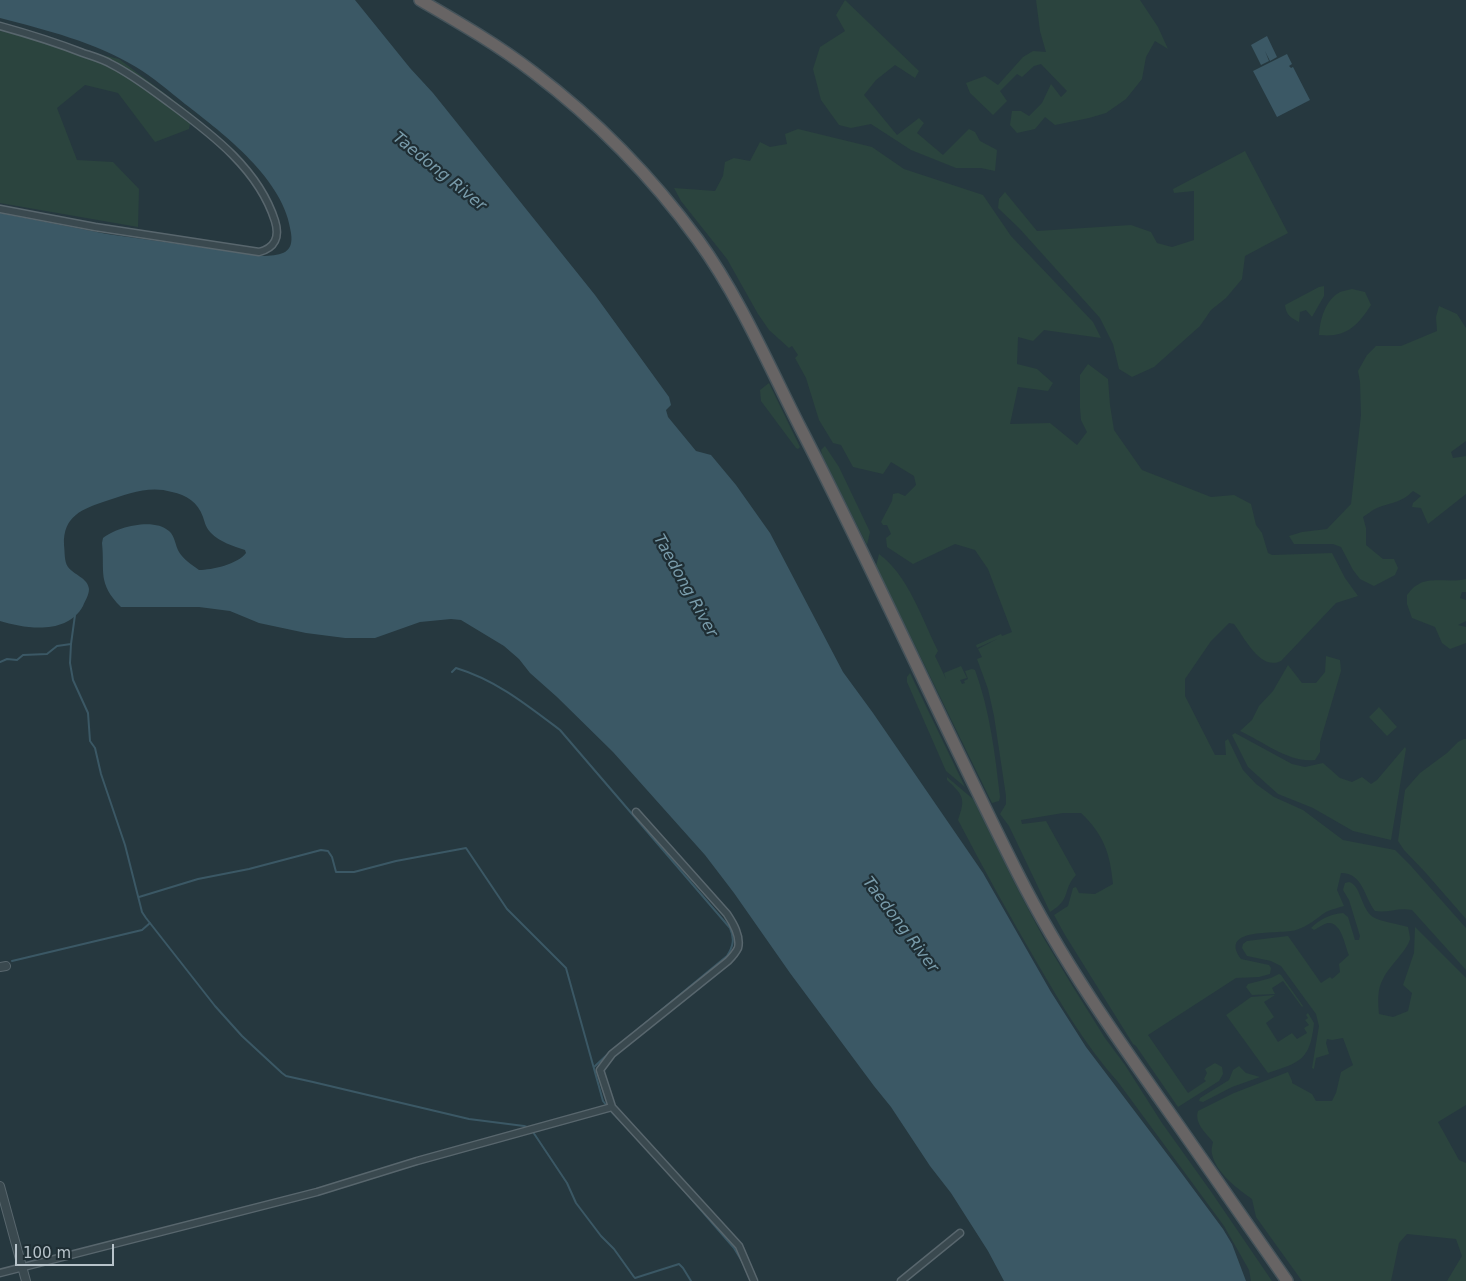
<!DOCTYPE html>
<style>
body{margin:0}
#map{position:relative;width:1466px;height:1281px;overflow:hidden;background:#26383f;font-family:"DejaVu Sans",sans-serif}
canvas{display:block}
.scale{position:absolute;left:15px;top:1244px;width:99px;height:22px;box-sizing:border-box;border:2px solid #b7c3ca;border-top:0;padding-left:6px;font-size:15px;line-height:18px;white-space:nowrap;color:#b7c3ca;-webkit-text-stroke:4px #1f2e34;paint-order:stroke}
</style>
<div id="map">
<canvas width="1466" height="1281"></canvas>
<div class="scale">100 m</div>
</div>
<script>
const c = document.querySelector('canvas').getContext('2d');
c.lineJoin = 'round';
function fill(path, color) { c.fillStyle = color; c.fill(path, 'evenodd'); }
function strokePath(path, color, width, dash) { c.strokeStyle = color; c.lineWidth = width; c.lineCap = dash ? 'butt' : 'round'; c.setLineDash(dash || []); c.stroke(path); }
function write(font, color, halo, rows, align = 'center') {
  c.font = font + ' "DejaVu Sans",sans-serif'; c.lineWidth = 4.5; c.setLineDash([]); c.textBaseline = 'middle'; c.strokeStyle = halo; c.fillStyle = color; for (const [text, x, y, turn = 0] of rows) {
    c.save(); c.translate(x, y); c.rotate((+turn || 0) * Math.PI / 180); c.textAlign = isNaN(turn) ? turn : align; if (halo) c.strokeText(text, 0, 0); c.fillText(text, 0, 0); c.restore();
  }
}
const green = new Path2D(`
 M845,0l74,71 -4,7 -20,-13 -19,15 -12,15 33,40 22,-17 5,5 -7,10 26,22 26,-26 6,3 5,9 17,9 -2,21 -14,-3h-25l-45,-18 -40,-26 -20,4 -12,-3 -18,-25 -8,-31 7,-22 25,-16 -9,-16z
 M1036,0h104l18,27 10,22 -13,-8 -9,16 -4,22 -16,20 -20,14 -17,5 -34,7 -10,-8 -10,12 -18,4 -7,-8 2,-14h9l8,5 13,-13 9,-19 10,13 6,-6 -26,-27 -7,2 -12,11 -5,-3 -17,17 7,10 -14,14 -23,-22 -4,-10 19,-7 13,9 25,-28 10,-6 13,1 -6,-21z
 M0,31l119,28 73,55 -3,15 -34,13 -37,-49 -33,-8 -28,23 20,52 36,2 26,27 -1,38 -138,-24z
 M798,129l74,18 32,22 79,26 28,41 82,86 8,16 -57,-8 -11,11 -15,-4 -1,27 20,5 16,14 -5,8 -30,-4 -8,37 40,-1 27,22 10,-13 -6,-12 -1,-12v-33l8,-11 20,15 2,26 4,25 28,40 69,27 23,-2 17,9 5,21 6,8 6,20 4,2 60,-2 13,25 13,18 -22,7 -55,58c-21,10 -36,-23 -47,-37l-5,-1 -18,18 -26,38v17l30,59h11l-1,-14 3,-2 15,31 13,14 18,13 29,13 40,30 52,10 16,16 55,62v42l-54,-60c-13,-3 -24,3 -37,1 -11,-14 -12,-38 -34,-38l-4,17 7,16c-6,2 -12,3 -18,6 -9,6 -19,15 -30,18 -15,5 -79,-4 -55,29l28,6 2,3 -1,6 -11,3 -23,1 -88,57 40,58 18,-12 -2,-2 3,-6 -2,-4 10,-6 7,4 1,7 -4,7 -41,26 -42,-61 -3,-2 -68,-109 -11,-20 14,-9 5,-18 3,-1 3,6 16,1 18,-10c-3,-31 -9,-49 -32,-71h-18l-42,7 1,4 24,-3 30,54c-14,15 -4,24 -26,37l-41,-86 -9,-12 6,-10v-8l-12,-80 -6,-27 -11,-30 5,-2 -4,-8 19,-10 -20,9 -1,-3 25,-11 1,2 10,-4 -24,-63 -13,-19 -20,-6 -42,20 -26,-17 -1,-9 5,-4 -4,-9h-4l-2,-3 11,-21 1,-7 5,-1 7,3 11,-11 -2,-9 -23,-14 -8,12 -30,-7 -12,-22 -8,-2 -14,-23 -13,-42 -11,-20 3,-3 -6,-9 -3,2 -20,-18 -11,-16 -31,-55 -46,-58 -7,-13 41,3 8,-15 2,-14 9,-4 16,3 10,-19 10,5 17,-3 -2,-10z
 M1245,151l43,82 -43,23 -3,23 -16,19 -15,12 -11,16 -46,41 -22,10 -13,-8 -6,-25 -13,-26 -81,-90 -21,-20 1,-9 6,-7 32,39 94,-6 20,7 6,11 15,4 22,-7v-49l-20,2 -1,-4z
 M1324,286v10l-12,21 -6,-7 -6,2 -1,10c-8,-4 -13,-7 -14,-17l34,-18z
 M1352,289l13,3 6,13c-14,22 -26,33 -52,30 1,-15 6,-35 21,-43 3,-1 8,-2 12,-3z
 M1439,306l18,8 9,14v113l-15,11 2,6 13,-2v38l-38,30 -7,-16 -9,-1 1,-4 8,-7 -8,-5c-12,12 -21,11 -36,17 -5,2 -9,6 -14,9l3,11v17l17,14h11l4,9 -3,7 -21,11 -14,-7 -7,-9 -12,-23 -8,-3h-39l-5,-8 13,-4 25,-3 24,-25 10,-89 -1,-33 -2,-11 9,-16 9,-9h25l36,-15 -1,-14z
 M769,383l31,64 -2,2 -2,-1 -35,-47 -1,-11z
 M825,446l14,21 31,65 -3,13 -45,-90 -1,-5z
 M879,554c29,21 43,65 59,97l-3,5 11,23 -2,-6 17,-7 6,12 -7,2 2,4 3,-1 -1,-2 4,-2 -3,-8 7,-2 3,1c15,41 20,84 25,127l-1,4 -7,2 -116,-237z
 M1466,579v13h-4l-2,6 6,2v21l-8,4 8,2v16l-16,6 -8,-6 -7,-16 -23,-9 -5,-14v-9c3,-4 7,-9 12,-11 11,-7 32,-1 47,-5z
 M1326,656l14,4 1,11 -21,71v10l-5,8c-26,3 -51,-18 -75,-29l12,-11 7,-14 14,-15 15,-26 14,18h14l9,-11z
 M910,673l55,114 -19,-16 -39,-89v-5z
 M1379,707l18,20 -10,9 -18,-19z
 M1235,733l57,31 13,3 18,-4 17,15 12,4 10,-5 9,7 6,-4 28,-33 1,2 -15,91 -38,-9 -40,-23 -35,-14 -30,-27 -16,-32z
 M1464,739h2v180l-41,-47 -21,-22 -6,-9 7,-51 15,-17 27,-20 11,-11z
 M947,777l26,22 43,87 27,51 30,50 32,51 20,27 37,58 50,70 60,88h-21l-2,-11 -25,-44 -106,-144c-33,-37 -57,-78 -82,-121 -27,-46 -53,-93 -78,-141 8,-22 5,-25 -11,-40z
 M1349,882c12,3 12,27 24,35 8,5 26,7 35,10 1,4 2,9 2,12 -3,12 -21,27 -27,40 -6,10 -5,23 -4,35l14,3 15,-6 4,-18 -9,-8 11,-32 1,-26 51,51v127l-28,17 21,38 7,3v118h-19l15,-25 -6,-17 -49,-5 -8,9 -8,38h-89l-46,-64 -4,-18c-14,-10 -36,-26 -40,-45 -1,-3 0,-8 1,-12 -7,-9 -19,-19 -15,-31l36,-18 54,-21 4,9v2l20,11 4,7h16l4,-8 5,-21 12,-7 -10,-27 -11,2 -5,-1 -1,4 3,11 -13,4 -2,11 -2,-1 7,-42 -3,-12 -35,-48 -10,-5 -24,-5 -5,-8 1,-4 4,-3 41,-5 33,47 9,-6 2,2 8,-7 -1,-8 10,-9c-4,-8 -7,-33 -21,-32 -5,1 -10,5 -14,7l-3,-2c9,-9 20,-14 32,-15l5,4 7,23h4l1,-4 -11,-36 -6,-10 2,-7z
 M1279,974l2,1 22,31 -1,1 -19,-26 -11,7 3,6 -23,1 -6,-8 2,-3 23,-6z
 M1275,995l-11,7 10,15 -8,6 12,19 14,-9 5,6 10,-6 -3,-5 5,-3 -4,-5 3,-2 -2,-3 2,-2 6,10c-4,38 -14,39 -46,50l-42,-58 25,-18z
 M1239,1066l7,7 14,4 -28,10 -29,15 -4,-1 1,-3 29,-18 4,-10z`);
const water = new Path2D(`
 M0,0h355l55,68 23,25 162,202 74,102 2,8 -5,5 2,7 28,34 15,4 25,30 34,48 73,139 30,41 110,160 68,119 35,55 91,120 46,62 9,15 14,37h-242l-16,-30 -37,-58 -21,-27 -39,-59 -17,-21 -84,-113 -56,-80 -29,-38 -92,-103 -56,-55 -27,-24 -11,-14 -15,-13 -43,-26 -10,-1 -31,3 -45,16h-30l-39,-5 -47,-10 -29,-12 -31,-4h-78c-24,-24 -16,-35 -19,-64l1,-5c13,-11 51,-21 66,-7 6,5 6,14 10,21 4,7 13,13 20,18 13,0 39,-6 47,-17l-1,-3c-12,-4 -25,-8 -34,-17 -5,-5 -6,-10 -8,-16 -5,-15 -17,-22 -31,-25 -23,-7 -44,2 -66,9 -24,8 -43,15 -42,44 1,8 0,16 4,22 6,8 20,11 21,22 0,6 -4,12 -6,17 -16,29 -57,23 -83,15v-408l107,21 158,22c17,-1 29,-3 26,-23 -6,-53 -67,-99 -106,-129 -16,-13 -32,-27 -49,-37 -41,-25 -90,-37 -136,-49z
 M1267,36l10,21 -7,4 -5,-10 4,10 -8,4 -10,-20z
 M1287,54l5,10 -3,2 2,2 2,-1 17,33 -33,17 -24,-46z`);
const stream = new Path2D(`
 M75,615l-4,29 -1,19 3,17 15,33 2,28 5,7 6,26 24,71 17,67 4,6 69,88 27,30 40,37 4,3 27,6 156,37 55,7 6,2
 M0,662l7,-3 10,1 6,-5 24,-1 10,-8 14,-2
 M452,672l4,-4c40,12 71,37 104,62l170,198c5,11 3,19 -3,28l-90,74
 M139,897l59,-18 51,-10 72,-19 7,1 4,6 4,15h18l42,-11 70,-13 41,61 59,59 37,133 4,5
 M12,961l130,-31 8,-7
 M594,1067l16,-15
 M610,1110l19,20
 M533,1132l34,51 9,20 25,33 13,13 20,28
 M668,1172l66,76 9,15
 M635,1278l44,-14 4,4 8,13`);
const minor = new Path2D(`
 M0,26c29,8 55,16 83,27 9,3 20,6 28,11 22,11 41,26 60,40 42,31 88,66 104,117 5,16 0,27 -16,31l-164,-25 -95,-18
 M636,812l91,102c6,9 14,22 11,34 -2,4 -7,10 -10,13l-116,93 -12,16 12,37 127,139 15,35
 M0,1273l317,-81 100,-31 195,-54
 M901,1281l59,-48`);
const tertiary = new Path2D(`
 M0,967l6,-1
 M0,1186l26,95`);
const trunk = new Path2D(`
 M420,0c38,22 78,45 113,72 62,47 119,105 165,168 42,58 70,124 102,187 76,147 143,299 218,447 45,89 103,170 161,252 36,51 72,104 108,155`);
const waterNames = [
 ["Taedong River",439,172,39],
 ["Taedong River",685,586,61],
 ["Taedong River",900,925,53]
];
fill(green, '#2b443e');
fill(water, '#3b5865');
strokePath(stream, '#3b5865', 2);
strokePath(minor, '#58666d', 9);
strokePath(tertiary, '#58666d', 10);
strokePath(trunk, '#45535a', 14);
strokePath(minor, '#3a494f', 6);
strokePath(tertiary, '#3a494f', 8);
strokePath(trunk, '#676464', 11);
write('italic 16px', '#799cab', '#1f2e34', waterNames);
</script>
